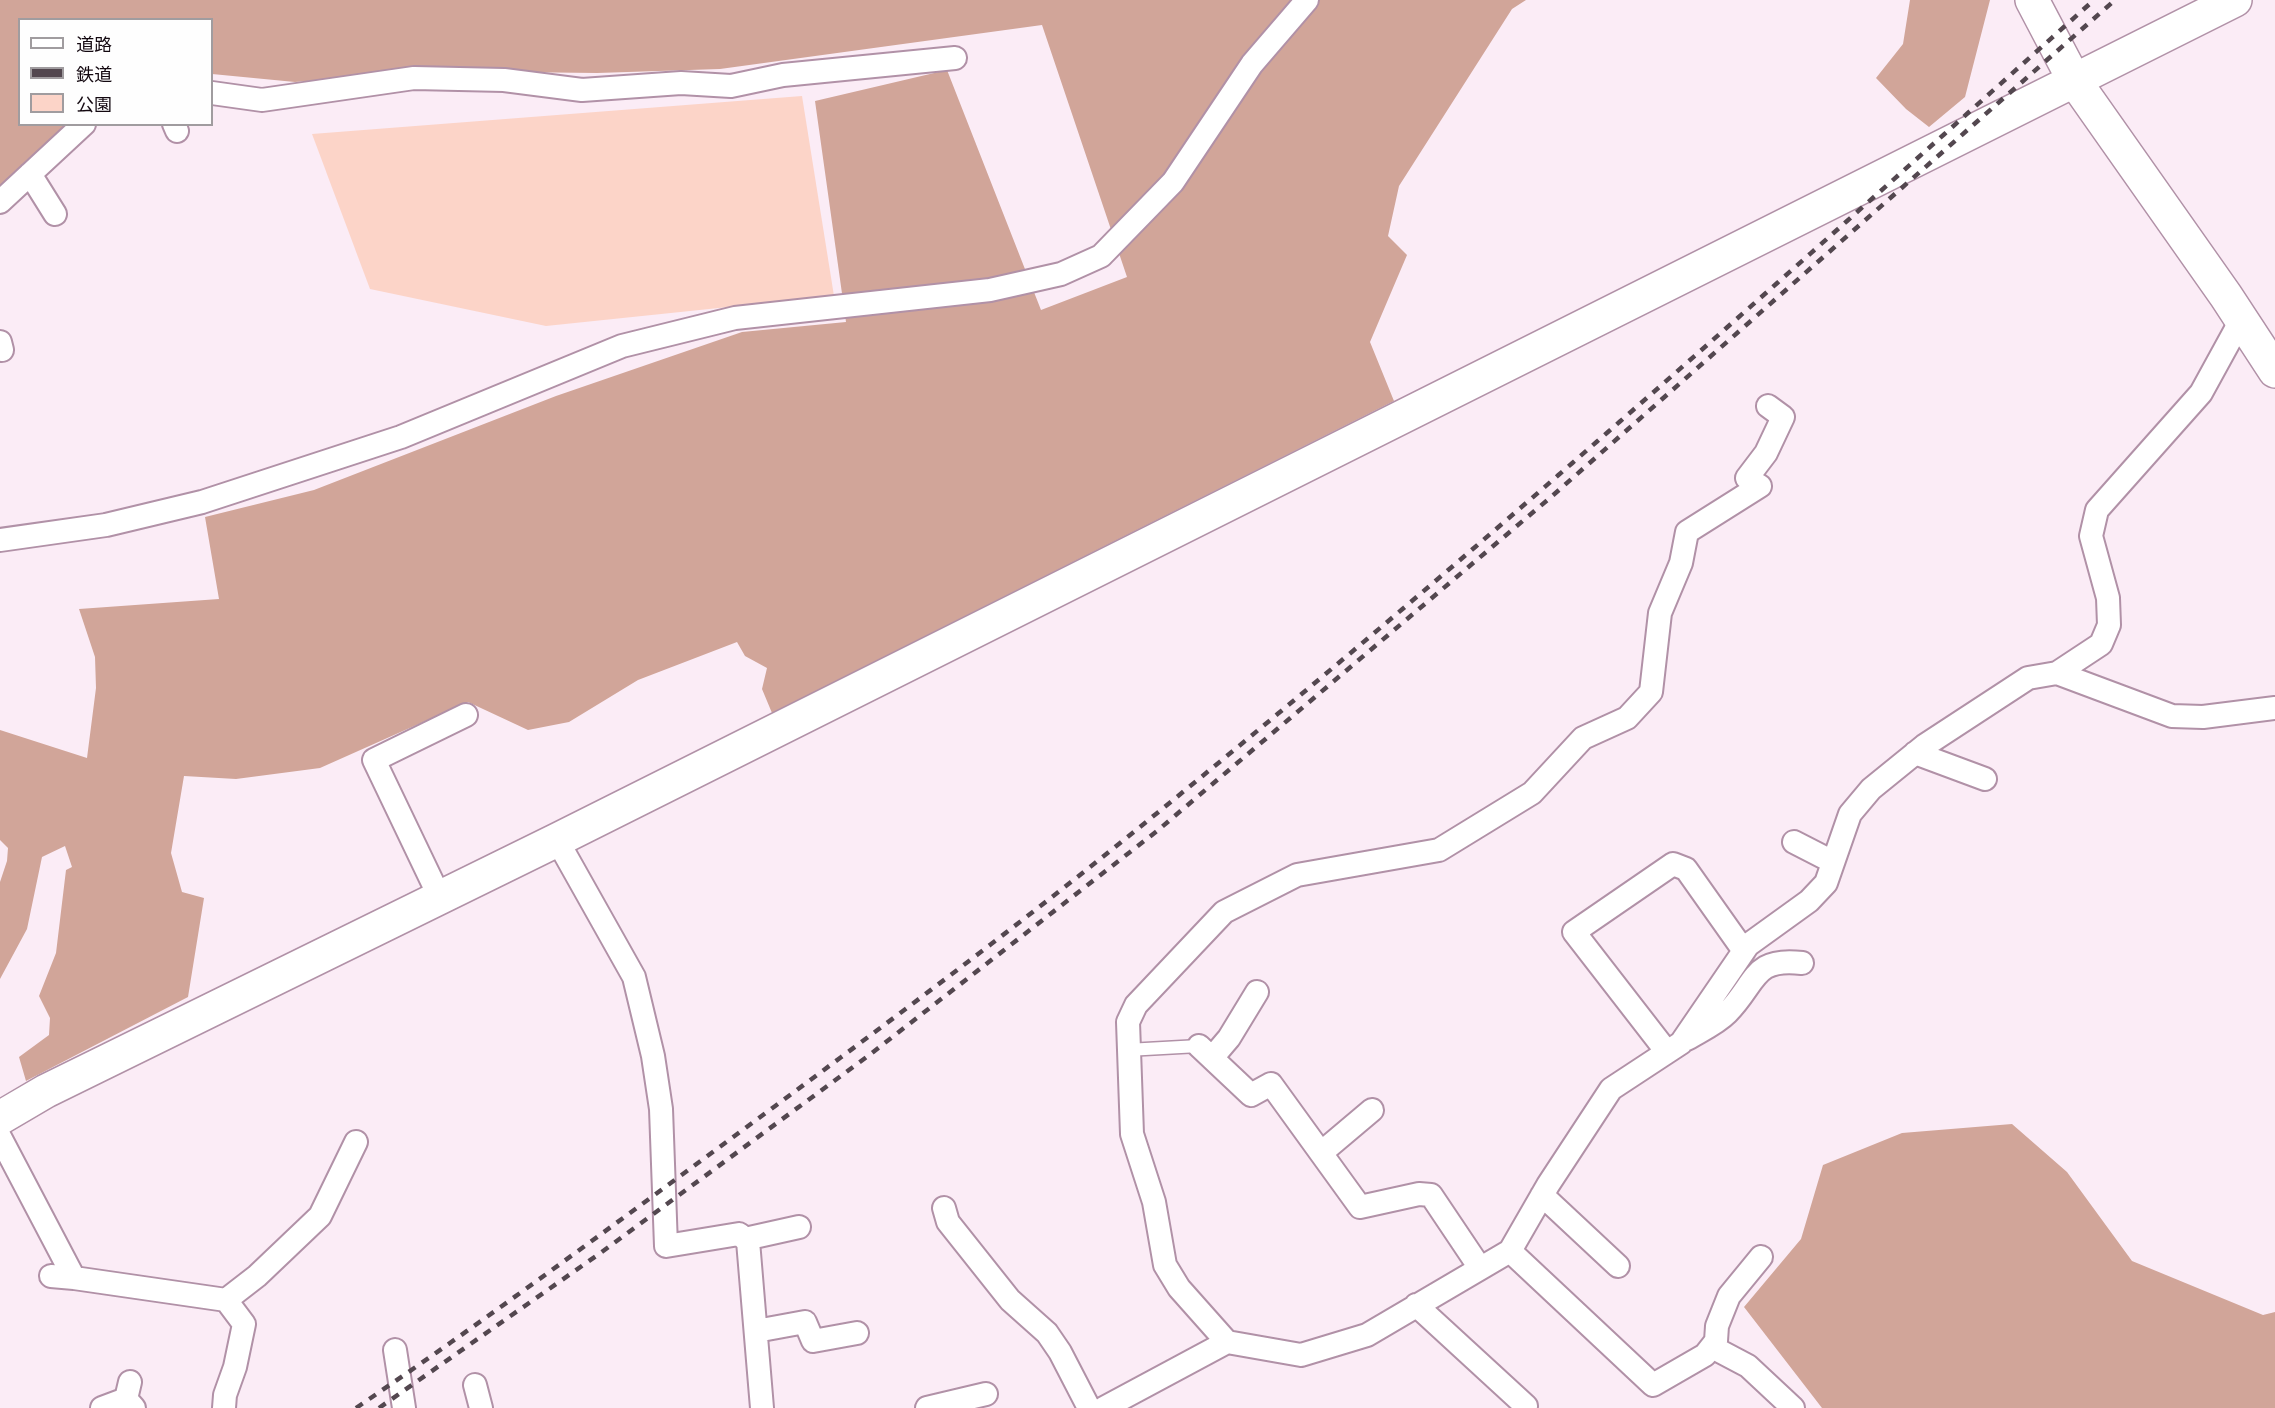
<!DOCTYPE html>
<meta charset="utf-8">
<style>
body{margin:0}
#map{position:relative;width:2275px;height:1408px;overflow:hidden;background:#fbecf6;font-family:"Archivo Narrow","Noto Sans JP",sans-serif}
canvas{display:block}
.legend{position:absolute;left:18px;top:18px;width:195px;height:108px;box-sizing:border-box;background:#fefefe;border:2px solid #a09c9f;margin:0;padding:8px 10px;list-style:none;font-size:18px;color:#130810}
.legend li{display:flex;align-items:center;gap:12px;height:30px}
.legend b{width:30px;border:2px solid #a09c9f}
</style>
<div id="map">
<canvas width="2275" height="1408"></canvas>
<ul class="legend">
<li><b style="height:8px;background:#fff"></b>道路</li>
<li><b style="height:8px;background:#53474f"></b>鉄道</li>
<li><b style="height:16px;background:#fcd4c8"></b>公園</li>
</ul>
</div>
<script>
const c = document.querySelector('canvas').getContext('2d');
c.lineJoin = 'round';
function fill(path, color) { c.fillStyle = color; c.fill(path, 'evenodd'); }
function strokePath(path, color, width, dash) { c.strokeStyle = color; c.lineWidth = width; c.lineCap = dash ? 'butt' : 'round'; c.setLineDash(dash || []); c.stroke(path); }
const green = new Path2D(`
 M802,96l32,200 -288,30 -176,-37 -58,-155z`);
const forest = new Path2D(`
 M0,0h1526l-14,9 -113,177 -11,50 19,19 -37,87 24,59 -622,312 -10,-24 5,-21 -22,-12 -8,-14 -99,38 -69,42 -41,8 -60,-28 -148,66 -84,11 -52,-3 -13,77 11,39 22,6 -16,99 -162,84 -7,-24 30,-22 1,-17 -11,-22 17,-43 10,-83 6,-3 -7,-21 -23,11 -15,72 -27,50v-97l7,-21 1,-13 -8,-8v-110l87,28 9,-70 -1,-31 -16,-48 140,-10 -14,-82 109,-27 242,-94 186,-64 104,-10 -31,-221 132,-31 94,240 86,-33 -85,-252 -322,44 -123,4 -172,-2 -130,11 -83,-8v-54h-192v104l47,1 -67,63z
 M1910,0h80l-25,97 -36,30 -23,-18 -30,-31 27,-34z
 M2012,1124l55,48 65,89 131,54 12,-3v96h-453l-78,-101 57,-68 22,-74 79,-32z`);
const lane = new Path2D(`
 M1127,1050l72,-4`);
const street = new Path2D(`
 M212,93l50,7 152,-22 90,2 78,10 99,-7 50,3 52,-11 172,-17
 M174,124l3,7
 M30,174l25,40
 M0,202l84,-78
 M0,342l2,8
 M0,540l106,-15 96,-23 199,-65 221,-91 113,-28 255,-28 71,-16 40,-18 72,-74 79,-118 55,-64
 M2057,673l115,43 31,1 72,-9
 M1915,753l70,26
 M557,840l77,137 19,79 8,53 5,137 73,-12 9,7 14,167
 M1794,842l39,20
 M440,898l-66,-138 92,-45
 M1687,1039c13,-8 29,-15 40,-26 30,-30 25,-56 75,-50
 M1199,1046l52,49 20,-11 89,123 59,-13 12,1 49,73
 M1667,1052l-93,-120 99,-68 13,5 58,82
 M1212,1058l17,-20 28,-46
 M0,1137l74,141 -23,-2
 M1321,1153l51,-43
 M1542,1195l76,71
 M944,1208l4,14 62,78 37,33 13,19 29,56
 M745,1239l54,-12
 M1510,1251l143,134 52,-30 11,-14 1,-15 12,-30 32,-39
 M74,1278l152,22 31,-24 63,-60 36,-74
 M1416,1305l110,101
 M756,1331l49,-9 8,19 44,-8
 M1227,1342l-48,-54 -14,-23 -11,-63 -22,-68 -4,-112 8,-17 88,-93 73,-37 142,-25 93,-57 51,-55 44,-20 24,-26 9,-79 21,-50 6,-31 73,-46 -13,-8 19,-25 17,-36 -15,-11
 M1712,1347l36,19 45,42
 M395,1350l9,58
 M130,1382l-4,17 8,9
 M475,1385l6,23
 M102,1408l24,-9
 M224,1408l1,-13 10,-28 9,-43 -18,-24
 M927,1408l59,-14
 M1104,1408l123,-66 74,13 66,-20 143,-84 38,-66 63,-96 70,-46 67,-98 61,-44 17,-18 24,-69 21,-25 53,-43 104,-68 29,-5 44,-29 8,-19 -1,-27 -17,-62 6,-26 104,-117 40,-73`);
const secondary = new Path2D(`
 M2032,0l42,80 152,216 49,75
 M0,1118l46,-27 511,-251 1678,-840`);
const rail = new Path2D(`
 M356,1408c124,-84 244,-173 365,-262 145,-107 290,-214 430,-328 323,-262 633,-540 943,-818
 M379,1408l220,-154 269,-198 289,-225 394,-334 564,-497`);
fill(green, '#fcd4c8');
fill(forest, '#d1a599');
strokePath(lane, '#b191a7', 15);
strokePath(street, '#b191a7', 26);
strokePath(secondary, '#b191a7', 36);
strokePath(lane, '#fff', 12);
strokePath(street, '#fff', 22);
strokePath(secondary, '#fff', 33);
strokePath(rail, '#53474f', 4.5, [8, 8]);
</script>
